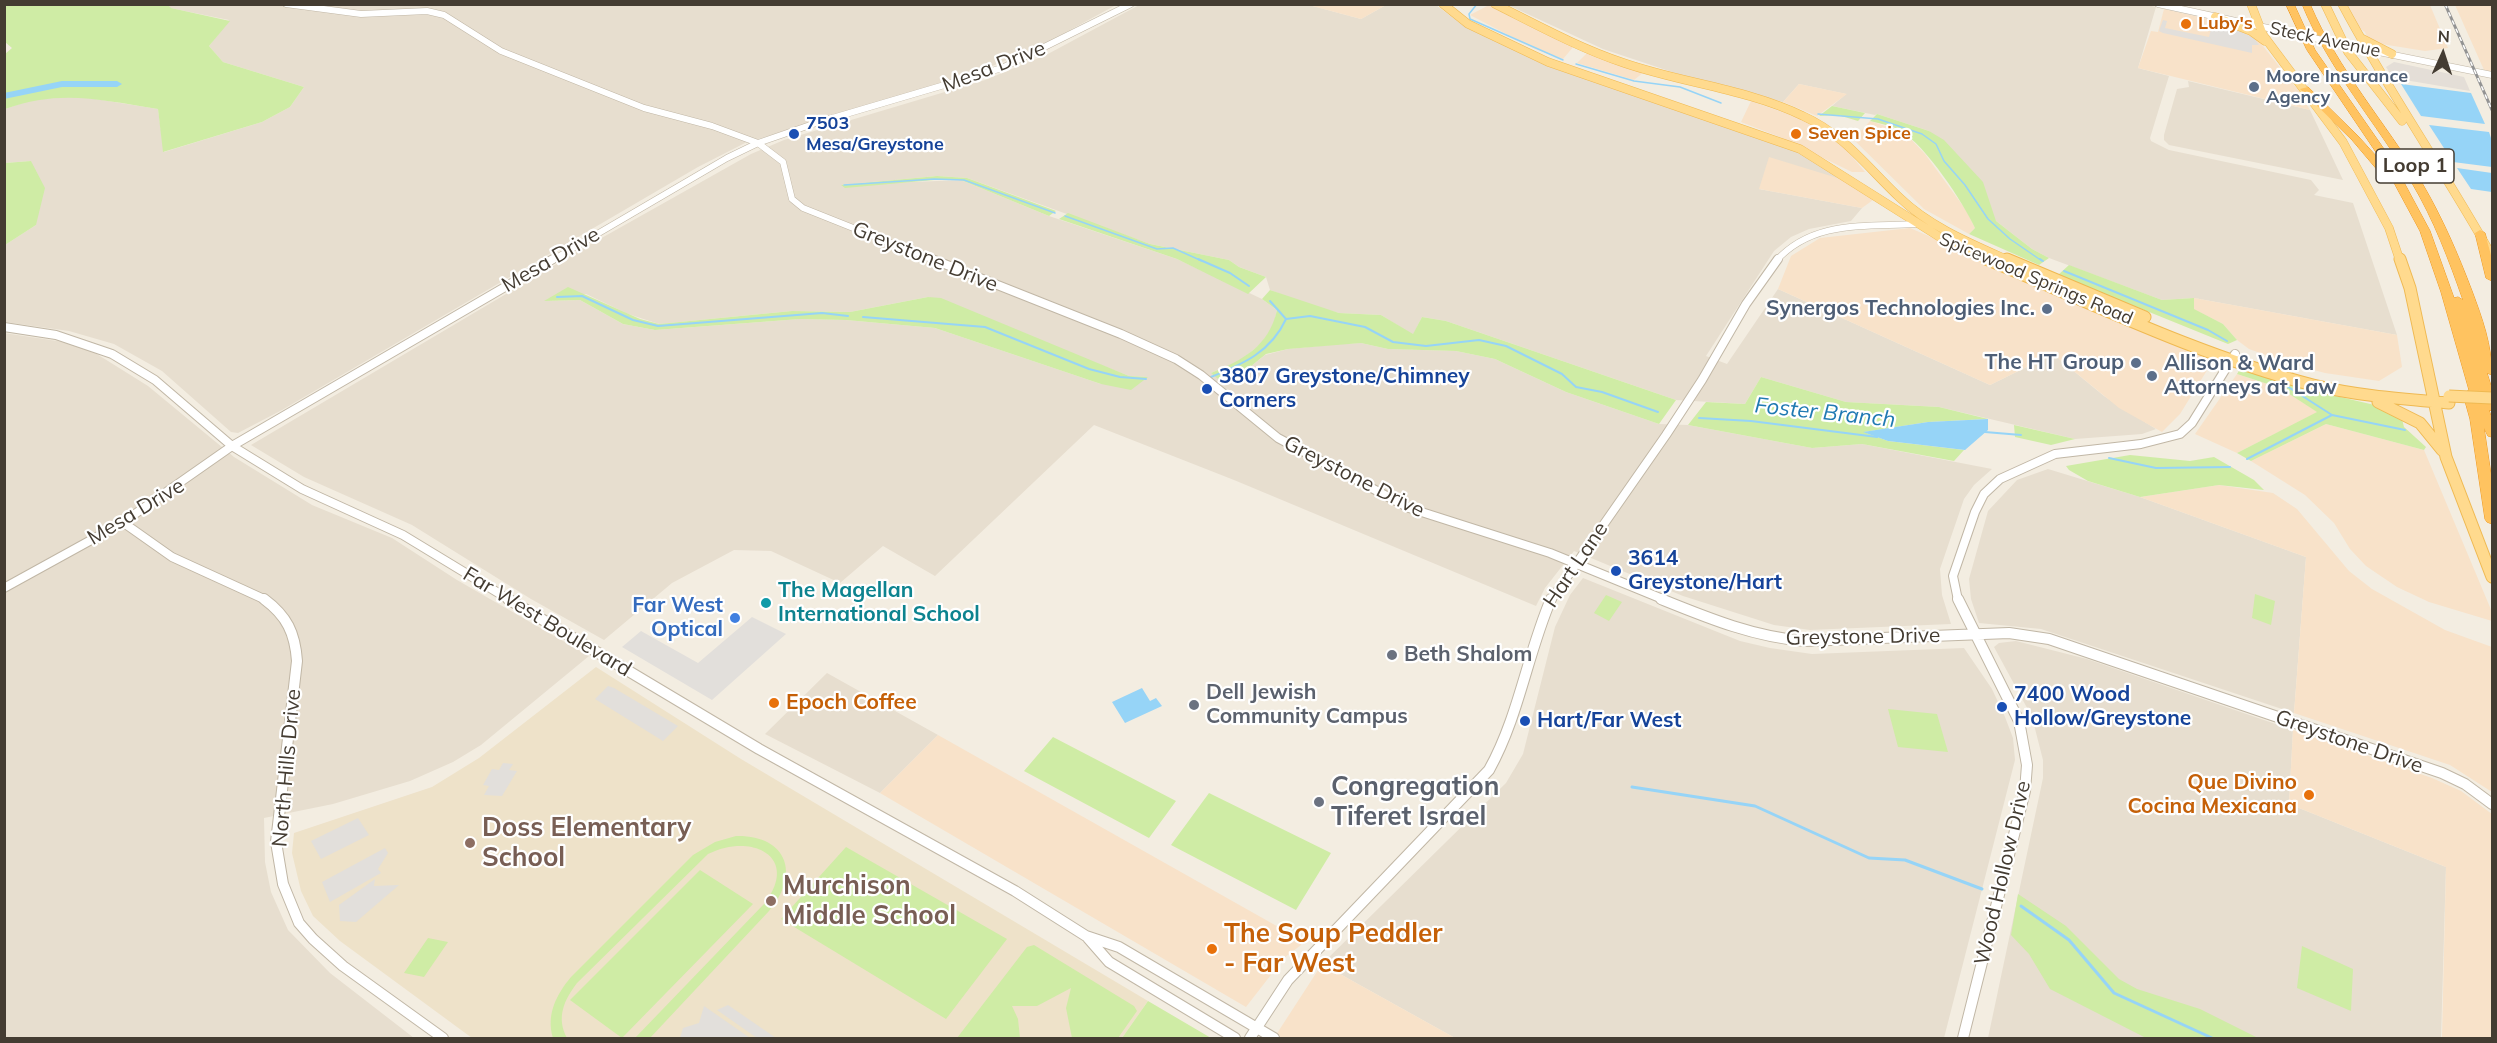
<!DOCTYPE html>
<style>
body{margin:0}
#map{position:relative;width:2497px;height:1043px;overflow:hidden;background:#f3ede1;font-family:Mulish,sans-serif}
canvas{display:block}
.frame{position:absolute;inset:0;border:6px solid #443c32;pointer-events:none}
.north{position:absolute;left:2413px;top:24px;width:60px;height:60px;-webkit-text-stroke:4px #fff;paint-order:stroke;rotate:3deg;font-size:16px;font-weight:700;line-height:24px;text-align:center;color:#443c32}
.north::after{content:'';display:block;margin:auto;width:21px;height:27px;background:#443c32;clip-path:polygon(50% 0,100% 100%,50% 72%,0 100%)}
</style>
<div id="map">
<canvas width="2497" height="1043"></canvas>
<div class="frame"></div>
<div class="north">N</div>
</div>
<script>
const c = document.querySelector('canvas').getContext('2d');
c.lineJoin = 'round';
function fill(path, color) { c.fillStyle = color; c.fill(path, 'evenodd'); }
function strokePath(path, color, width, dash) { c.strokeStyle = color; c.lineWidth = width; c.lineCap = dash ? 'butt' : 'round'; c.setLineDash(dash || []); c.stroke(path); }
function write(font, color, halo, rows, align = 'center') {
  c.font = font + ' Mulish,sans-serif'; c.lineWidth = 4.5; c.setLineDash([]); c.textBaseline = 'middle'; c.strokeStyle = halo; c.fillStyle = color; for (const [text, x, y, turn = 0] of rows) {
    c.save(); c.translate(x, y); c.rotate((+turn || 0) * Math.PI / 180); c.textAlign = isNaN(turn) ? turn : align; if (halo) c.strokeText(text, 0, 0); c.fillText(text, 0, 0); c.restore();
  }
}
const residential = new Path2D(`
 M1141,4l168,1 52,14 25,-14h50l25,19 89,43 226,74 37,18 31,21 -85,9 103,19 -11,13 -42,8 -18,8 -17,14 -68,105 21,8 51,-75 212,96 63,-31 51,42 52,33 -14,5 -67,5 -136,-32 -93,-5 -85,-25 -16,27 -69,-4 -230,-79 -24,-4 -9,18 -32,-20 -42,-2 -33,-9 -36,-14 -4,-13 -27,-10 -10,-7 -79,-16 -183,-66 -30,-2 -96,9 120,-5 88,36 128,43 85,40 15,11 -4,17 -12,17 -23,18 -27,11 28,3 26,-21 23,-6 51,-5 22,-1 27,6 68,2 39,8 71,33 93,32 29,1 124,23 50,-4 130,25 -18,16 -10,14 -24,70 2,26 9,29 -141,6 -36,-5 -91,-29 -109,-45 -29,37 -9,18 -302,-126 -140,-55 -159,151 -52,-30 -43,37 -69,-32 -37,-1 -62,33 -68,57 -73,-41 -119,-74 -108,-48 -53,-32 331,-196 169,-95 33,-14 201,-60 61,-25zM586,294l42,20 31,10 133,-13 58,1 78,-15 201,79 18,1 -46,7 -166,-56 -89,-8 -46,-1 -145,11 -32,-6 -43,-24 -35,1z
 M2143,4l13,3 -18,61 31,8 -19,62 1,3 18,9 142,30 8,10 -5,5 39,8 44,132 -203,-37 -32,2 -113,-42 -17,-9 -36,-28 -67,-90 -52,-17 -2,1 -43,-9 14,-12 -47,-10 -16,18 -102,-27 -78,-26 -95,-44z
 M168,5h948l-66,36 -69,30 -236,72 -47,24 -416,243 -44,23 -7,-1 -69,-61 -48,-27 -45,-13 -64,-9v-77l31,-20 -5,-64 -26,2v-54l23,-8 43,-6 87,14 6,43 98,-30 28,-15 14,-20 -81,-25 -14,-16 20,-26 -59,-12z
 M2188,81l122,29 33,70 -174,-35 -5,-5v-5l13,-46 12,-2z
 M4,333l60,9 28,9 56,35 86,71 78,48 80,33 65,42 132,76 -108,89 -28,17 -43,19 -77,23 -69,14 1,44 6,30 17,38 42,43 84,65h-409z
 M2048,469l92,28 166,60 -12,156 -253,-84 -62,-6 -8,-24 -2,-20 19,-68 29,-31z
 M1583,578l157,63 30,7 42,6 152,-6 28,41 13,28 8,21 2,22 -71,278h-489l-133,-74 184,-181 17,-29 32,-127 15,-32z
 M2016,641l71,18 206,71 -4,74 157,63 -5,171h-453l55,-260v-18l-11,-43 -38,-70 5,-4z
 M827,673l111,62 -58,58 -115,-59z`);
const commercial = new Path2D(`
 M1309,5h77l-25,14z
 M1489,5l30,16 55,25 -11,13 -28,-10 -65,-34z
 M2348,5h82l18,43 -23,3 -56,-9 -4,-10 -8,-6z
 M2455,5h37v67l-8,-2z
 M2164,9l62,14 29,13 43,54 12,20 -172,-42 13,-37 7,1z
 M1588,52l56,20 -10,8 -57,-17z
 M1799,84l48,10 -30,22 -34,-14z
 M1751,101l48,17 36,18 30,36h-13l-72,-35 -39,-15z
 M1870,121l34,11 21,22 41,56 9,18 -6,6 -45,-25 -75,-74 13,-5z
 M1769,157l75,23 29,20 -11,8 -103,-19z
 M1910,228l304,131 -34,55 -18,18 -43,-24 -66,-54 -63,31 -212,-96 13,-33 29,-18z
 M2194,298l203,37 5,32 -23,14 -54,-8 -37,-10 -39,-14 -12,-9 -14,-16 -30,-15z
 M2237,374l43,14 38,24 -81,41 -42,-19z
 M2326,424l98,26 68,162v9l-63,-19 -32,-15 -31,-21 -16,-17 -16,-26 -29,-28 -54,-34z
 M2219,485l54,8 24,16 52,62 23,18 73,41 47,17v145l-42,-27 -156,-52 12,-156 -166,-60z
 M2293,730l139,48 29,13 31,23v224h-50l4,-171 -157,-63z
 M938,735l367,207 -21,16 -38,49 -366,-214z
 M1322,964l133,74h-181z`);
const industrial = new Path2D(`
 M2394,62l70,15 6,14 -77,-13 -7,-11z`);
const education = new Path2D(`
 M596,667l145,92 407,242 -26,37h-650l-132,-97 -27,-25 -12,-25 -9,-38 2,-20 138,-46 47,-29z`);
const green = new Path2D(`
 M5,4l163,1 3,3 59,13 -21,25 14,16 81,25 -14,20 -28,15 -99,30 -5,-43c-58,-9 -97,-20 -153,0v-55l7,-6 -7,-6z
 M1832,106l33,7 -7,8 -20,-6 -19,1z
 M1877,114l52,17 15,9 39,42 13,39 36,28 17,9 -10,7 -70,-31 6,-6c-12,-26 -49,-82 -74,-97 -10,-6 -20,-7 -31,-10z
 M31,161l14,27 -9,37 -31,20v-82z
 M937,176l30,2 89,33 -7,5 -88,-36h-27l-89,8 -4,-3z
 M1068,213l82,31 79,16 10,7 27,10 -18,17 -71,-35 -118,-40z
 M2069,265l93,35 32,-2v11l29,15 14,16 -9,4 -170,-69z
 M568,287l72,32 19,5 133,-13 58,1 78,-15 13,1 188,78 19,1 -17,13 -30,-6 -166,-56 -89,-8 -46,-1 -145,11 -32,-6 -43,-24 -36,1z
 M1270,290l69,23 42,2 32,19 9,-17 24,4 230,79 -17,24 -93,-32 -71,-33 -39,-8 -68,-2 -27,-6 -73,6 -22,5 -27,22 -16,7 -12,-10c32,-13 58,-27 66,-63l-15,-11z
 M2240,369l57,18 82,19 22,9 3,12 22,20 -2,3 -98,-26 -75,37 -14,-8 80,-41 -37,-24 -43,-14z
 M1761,377l85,25 93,5 49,12 -60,3 -64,10 24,9 76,9 -10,11 -92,-17 -50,4 -124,-23 18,-23 39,2z
 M2014,425l61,14 -24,6 -36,-8z
 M2130,455l60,6 24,-4 40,23 10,10 -45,-5 -79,12 -52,-16 -19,-11 -3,-4z
 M2255,594l20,7 -4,24 -19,-7z
 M1606,595l16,7 -13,19 -15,-8z
 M1888,709l49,5 11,38 -50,-5z
 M1053,737l123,64 -27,37 -125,-67z
 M1209,793l122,60 -35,57 -125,-65z
 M736,836c51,-1 65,38 33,75l-119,127h-15l129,-134c37,-47 -12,-72 -56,-50l-131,129c-13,17 -21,35 -10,55h-14c-7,-23 3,-43 18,-61l122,-122 22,-13z
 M846,847l161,92 -61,80 -165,-100z
 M700,870l53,34 -131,134 -52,-38z
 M2018,894l48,32 53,53 18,10 63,20 58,29h-112l-96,-49 -21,-35 -18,-19z
 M428,938l20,4 -24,35 -20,-4z
 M1034,945l100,61 3,5 -19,27h-46l-6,-30 5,-20 -34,18h-25l6,13 2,19h-63l70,-91z
 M2302,946l51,23 -2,42 -54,-23z
 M1148,1001l63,37h-89z`);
const parking = new Path2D(`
 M2163,20l4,1 -2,7 44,9 4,-16 14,4 27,13 5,7h-7v8l-89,-20 -4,-2z
 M752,617l34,17 -74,66 -90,-53 19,-16 57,32z
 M608,686l6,2 64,38 -15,15 -68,-42z
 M503,763l10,1 -4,6 8,1 -15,25 -18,-1 5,-9 -6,-1 9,-16 7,1z
 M358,818l11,17 -48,24 -10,-18z
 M385,848l3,5 -10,16 3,4 -51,29 -8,-20z
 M375,879l-1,7 25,-1 -43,37 -16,-1 -1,-16z
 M728,1005l48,33h-19l-40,-28z
 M704,1006l46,32h-70l3,-10 16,-5z`);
const water = new Path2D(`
 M2401,84l70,9 14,31 -64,-8z
 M2429,125l60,7 3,9v26l-39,-5z
 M2457,168l35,5v19l-21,-3z
 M1988,419v11l-23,20 -77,-9 -25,-9 65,-10z
 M1142,688l8,13 6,-3 6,8 -37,17 -13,-21z`);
const streamFar2 = new Path2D(`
 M1477,4l-8,10 1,5 93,41
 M1576,64l58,17 46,6 41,16
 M1818,114l60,5 44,15 14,10 8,17 21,24 23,34 22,20 32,22
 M844,185l90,-6 30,1 91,33
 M1065,216l92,33 16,-1 29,13`);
const streamFar1 = new Path2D(`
 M1198,259l32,14 19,13
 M2040,259l3,2
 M2064,271l144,59 19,11
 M557,297l25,-1 51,24 25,6 164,-13 26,3
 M1270,301l16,18 24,-3 55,11 28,15 33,4 53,-6 27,6 56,28 14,13 26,5 56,20
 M863,317l122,10 104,42 31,8 26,2
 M1211,377c32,-13 60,-25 75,-58
 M2282,383l50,32
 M1699,418l52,3 126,16
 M1985,432l36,3
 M2109,458l47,10 74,-1
 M2247,459l85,-44 73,15`);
const stream = new Path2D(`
 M1632,787l123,19 114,52 36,2 77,29
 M2021,906l48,34 45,53 98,45`);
const river = new Path2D(`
 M62,81h55l5,3 -5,3h-55l-58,12v-6z`);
const minorFar2 = new Path2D(`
 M286,4l75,10 66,-3 17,4 57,36 143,57 68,18 46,17 25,19 9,37 11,9 133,53
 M2158,4l119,26
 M2354,47l138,28
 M551,261l176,-103 31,-15 61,-21 183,-54 129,-64
 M1776,261c37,-41 89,-34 139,-37`);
const minorFar1 = new Path2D(`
 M932,259l189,75 55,25 25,16 77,63 131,70 141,45 115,47
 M4,327l52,8 56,19 43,26 77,66 70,43 101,46 107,65
 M121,521l51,36 94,43
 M4,588l118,-65 110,-77 321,-187
 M1551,600l115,-165 36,-55 44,-76 32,-45
 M1958,600l-5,-24 22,-64 9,-18 16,-15 55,-25 86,-10 39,-10 12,-11 43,-69`);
const minor = new Path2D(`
 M264,599c23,17 31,34 33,62l-21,181 7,42 16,39 14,16 30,27 100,72
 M508,599l251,150 256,142 71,45 33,11 155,91
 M1661,599c47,19 93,38 144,42l204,-8 40,6 393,134 23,11 27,20
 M1958,599l61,122 8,44 -2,26 -62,247
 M1088,938l21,24 126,76
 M1250,1038l38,-58 201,-210c30,-54 38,-115 62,-171`);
const majorFar1 = new Path2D(`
 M1443,4l25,20 80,38 252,87 154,97 35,15
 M1495,4c42,21 84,44 129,59 58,20 123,26 179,53 42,19 64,51 97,82 30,29 72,46 110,63
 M2251,4l12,31 80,107 46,86 11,33
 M2325,4l23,48 54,69
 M2342,4c46,87 102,166 150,252
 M2215,17l36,14 14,10
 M2361,38l31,16`);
const major = new Path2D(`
 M1986,259c105,44 217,98 327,126 45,11 91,14 136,18
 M2007,259l138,58
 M2400,259l10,29 36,169 46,120
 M2378,402l42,21 22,27`);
const highway = new Path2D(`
 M2286,4h8l21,46 78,112 37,69 24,67 4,-1 5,3c-14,-40 -29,-80 -51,-117 -36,-61 -83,-113 -110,-179h8c28,66 75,118 112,179 20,34 36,71 50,108 10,27 20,54 20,84l-5,-2 5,16v22l-3,-1 3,9v18l-4,-1 -4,-8 8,53v43l-5,-2 -2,-3 -15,-100 -7,-25 6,-4 -28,-98 -21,-61 -28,-52h-7l-33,-39 -52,-51 8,-2 50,49 28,31 -79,-117z
 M2480,230l5,3 7,26v22l-6,-3 -11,-45z`);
const rail = new Path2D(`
 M2445,4l47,106`);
const minorBridge = new Path2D(`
 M2277,30l77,17`);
const majorBridge = new Path2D(`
 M2449,396l43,2`);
const markers = [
 [2186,24,6,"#e8710a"],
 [2254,87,6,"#5c6f8a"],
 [794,134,6,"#1a4fb4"],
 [1796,134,6,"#e8710a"],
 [2047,309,6,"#5c6f8a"],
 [2136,363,6,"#5c6f8a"],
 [2152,376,6,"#5c6f8a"],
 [1207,389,6,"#1a4fb4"],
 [1616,571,6,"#1a4fb4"],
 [766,603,6,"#0f9aa8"],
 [735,618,6,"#3f7fe0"],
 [1392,655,6,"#6b7280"],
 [774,703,6,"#e8710a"],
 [1194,705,6,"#6b7280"],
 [2002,707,6,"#1a4fb4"],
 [1525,721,6,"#1a4fb4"],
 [2309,795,6,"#e8710a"],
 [1319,802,6,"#6b7280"],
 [470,843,6,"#8d6e63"],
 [771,901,6,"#8d6e63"],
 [1212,949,6,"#e8710a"]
];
const farFoodnames = [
 ["Luby's",2198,24],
 ["Seven Spice",1808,134]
];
const farStreetnames = [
 ["Steck Avenue",2325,40,12],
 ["Spicewood Springs Road",2036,279,23]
];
const farServicenames = [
 ["Moore Insurance",2266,77],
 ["Agency",2266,98]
];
const farTransitnames = [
 ["7503",806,124],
 ["Mesa/Greystone",806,145]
];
const shields = [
 [2415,166,78]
];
const shieldNames = [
 ["Loop 1",2415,166]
];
const streetNames = [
 ["Mesa Drive",994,67,-21],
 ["Greystone Drive",925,257,22],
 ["Mesa Drive",551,260,-30],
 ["Greystone Drive",1354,477,27],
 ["Mesa Drive",136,512,-31],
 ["Hart Lane",1576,565,-56],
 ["Far West Boulevard",547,622,31],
 ["Greystone Drive",1863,637,-1],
 ["Greystone Drive",2349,742,19],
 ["North Hills Drive",287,768,-85],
 ["Wood Hollow Drive",2003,873,-77]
];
const serviceNames = [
 ["Synergos Technologies Inc.",2035,309],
 ["The HT Group",2124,363],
 ["Allison & Ward",2164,364,"left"],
 ["Attorneys at Law",2164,388,"left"]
];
const transitNames = [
 ["3807 Greystone/Chimney",1219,377],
 ["Corners",1219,401],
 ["3614",1628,559],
 ["Greystone/Hart",1628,583],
 ["7400 Wood",2014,695],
 ["Hollow/Greystone",2014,719],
 ["Hart/Far West",1537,721]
];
const cultureNames = [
 ["The Magellan",778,591],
 ["International School",778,615]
];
const shopNames = [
 ["Far West",723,606],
 ["Optical",723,630]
];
const worshipNames = [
 ["Beth Shalom",1404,655],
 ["Dell Jewish",1206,693],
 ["Community Campus",1206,717]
];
const foodNames = [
 ["Epoch Coffee",786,703],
 ["Que Divino",2297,783,"right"],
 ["Cocina Mexicana",2297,807,"right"]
];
const waterNames = [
 ["Foster Branch",1825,413,6]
];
const nearWorshipnames = [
 ["Congregation",1331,787],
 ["Tiferet Israel",1331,817]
];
const nearEducationnames = [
 ["Doss Elementary",482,828],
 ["School",482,858],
 ["Murchison",783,886],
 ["Middle School",783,916]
];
const nearFoodnames = [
 ["The Soup Peddler",1224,934],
 ["- Far West",1224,964]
];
fill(residential, '#e7decf');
fill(commercial, '#f8e2c9');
fill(industrial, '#e4ded7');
fill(education, '#eee2c9');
fill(green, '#cfeca5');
fill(parking, '#e2dfdb');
fill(water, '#96d4f7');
strokePath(streamFar2, '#96d4f7', 1.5);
strokePath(streamFar1, '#96d4f7', 2);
strokePath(stream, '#96d4f7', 3);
fill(river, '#96d4f7');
strokePath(minorFar2, '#c1b7a6', 7);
strokePath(minorFar1, '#c1b7a6', 10);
strokePath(minor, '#c1b7a6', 12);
strokePath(majorFar1, '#efb952', 9);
strokePath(major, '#efb952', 13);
strokePath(highway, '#ed9921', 1);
strokePath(minorFar2, '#fff', 6);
strokePath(minorFar1, '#fff', 8);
strokePath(minor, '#fff', 10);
strokePath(majorFar1, '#ffda8e', 8);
strokePath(major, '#ffda8e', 11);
fill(highway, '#ffc360');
strokePath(rail, '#939393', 3);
strokePath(rail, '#fff', 1.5, [4.5]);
strokePath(minorBridge, '#c1b7a6', 7, []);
strokePath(majorBridge, '#efb952', 13, []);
strokePath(minorBridge, '#fff', 6);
strokePath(majorBridge, '#ffda8e', 11);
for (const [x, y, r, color] of markers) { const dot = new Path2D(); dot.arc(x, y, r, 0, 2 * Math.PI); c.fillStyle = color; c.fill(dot); strokePath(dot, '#fff', 2); }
write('bold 18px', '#c56008', '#fff', farFoodnames, 'left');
write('18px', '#443c32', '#fff', farStreetnames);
write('bold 18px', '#4e5e75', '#fff', farServicenames, 'left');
write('bold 18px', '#164399', '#fff', farTransitnames, 'left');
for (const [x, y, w] of shields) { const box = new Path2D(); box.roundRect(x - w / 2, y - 17, w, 34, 4.5); c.fillStyle = '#fff'; c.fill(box); strokePath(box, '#443c32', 1.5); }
write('bold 20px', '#443c32', null, shieldNames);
write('21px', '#443c32', '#fff', streetNames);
write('bold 21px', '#4e5e75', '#fff', serviceNames, 'right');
write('bold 21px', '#164399', '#fff', transitNames, 'left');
write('bold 21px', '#0d838f', '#fff', cultureNames, 'left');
write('bold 21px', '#366cbe', '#fff', shopNames, 'right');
write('bold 21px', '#5b616d', '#fff', worshipNames, 'left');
write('bold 21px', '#c56008', '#fff', foodNames, 'left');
write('italic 22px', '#207ab2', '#fff', waterNames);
write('bold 26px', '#5b616d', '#fff', nearWorshipnames, 'left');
write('bold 26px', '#785e54', '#fff', nearEducationnames, 'left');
write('bold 26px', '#c56008', '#fff', nearFoodnames, 'left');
</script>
